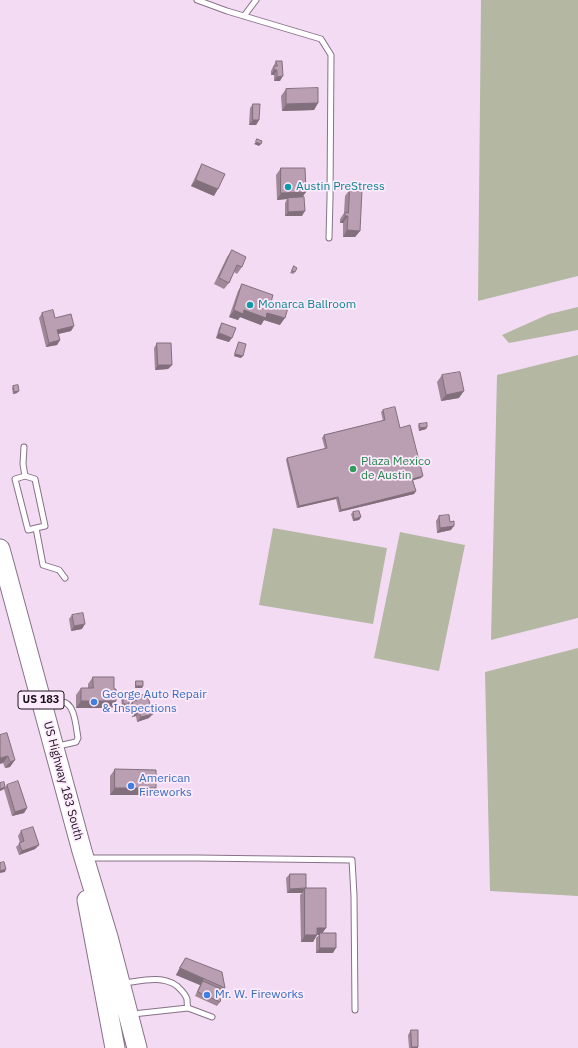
<!DOCTYPE html>
<style>
body{margin:0}
canvas{display:block;background:#f3dbf3}
</style>
<canvas width="578" height="1048"></canvas>
<script>
const c = document.querySelector('canvas').getContext('2d');
c.lineJoin = 'round';
function fill(path, color) { c.fillStyle = color; c.fill(path, 'evenodd'); }
function strokePath(path, color, width, dash) { c.strokeStyle = color; c.lineWidth = width; c.lineCap = dash ? 'butt' : 'round'; c.setLineDash(dash || []); c.stroke(path); }
function write(font, color, halo, rows, align = 'center') {
  c.font = font + ' "IBM Plex Sans",sans-serif'; c.lineWidth = 3.5; c.setLineDash([]); c.textBaseline = 'middle'; c.strokeStyle = halo; c.fillStyle = color; for (const [text, x, y, turn = 0] of rows) {
    c.save(); c.translate(x, y); c.rotate((+turn || 0) * Math.PI / 180); c.textAlign = isNaN(turn) ? turn : align; if (halo) c.strokeText(text, 0, 0); c.fillText(text, 0, 0); c.restore();
  }
}
const green = new Path2D(`
 M481,0h97v276l-100,25z
 M578,307v23l-69,13 -7,-8 47,-21z
 M578,355v263l-87,22 6,-265z
 M273,528l114,20 -14,76 -114,-19z
 M400,532l65,13 -26,126 -65,-13z
 M578,648v248l-88,-5 -5,-219z`);
const lane = new Path2D(`
 M197,0l30,11 94,28 10,16 -1,143 -1,40
 M244,16l12,-16
 M24,447l-1,17 2,12
 M36,528l9,-2 -10,-47 -10,-3 -10,3 13,51 8,-2 7,37 16,5 6,8
 M45,706c5,-1 11,-4 17,-4 13,0 14,26 16,36l-2,4 -18,4
 M89,858h107l156,2 2,36 1,114
 M124,983c17,-2 38,-8 53,3 4,4 8,7 10,13 0,3 0,6 1,9
 M133,1014l55,-6 24,9`);
const highway = new Path2D(`
 M0,549l82,302 26,86 29,111
 M87,900l28,148`);
const wall = new Path2D(`
 M276,61l4,20h-6v-6h-3v-4z
 M286,89l32,14 -4,7 -32,1 -1,-15z
 M253,104l6,16 -3,5h-7l1,-17z
 M202,164l12,32 -23,-10 7,-15z
 M281,168l25,24 -4,5v19h-17v-13l2,-4 -10,1 -1,-25z
 M350,189l10,42 -5,6h-12v-14h-3v-4l4,-6 1,-17z
 M232,250l10,17 -5,7 -3,-2 -5,11 -5,6 -10,-5 13,-27z
 M294,266l1,6 -2,2 -3,-1z
 M242,284l29,18 9,23 -16,-5 -3,5 -21,-8 -2,3 -9,-3 9,-26z
 M42,313l13,5 19,8 -3,5 -13,3 2,6 -3,5 -11,2 -7,-29z
 M222,323l7,19 -13,-4 3,-10z
 M239,342l2,16 -7,-2 4,-12z
 M157,343l15,22 -4,4 -13,1 -1,-22z
 M442,375l17,23 -18,3 -4,-19z
 M13,386l4,7 -4,1 -1,-6z
 M383,410l17,18 21,50 -8,2 3,11 -2,3 -75,18 -3,-13 -39,9 -11,-48 1,-2 38,-9 -3,-11 2,-3 59,-14 -2,-9z
 M419,424l8,3 -1,2 -7,2 -1,-5z
 M353,512l8,5 -2,3 -6,1 -2,-7z
 M439,516l12,14 -14,3 -1,-12z
 M72,615l10,14 -11,2 -2,-12z
 M93,677l21,12 2,12 -4,7h-36v-13l5,-7h7v-4z
 M136,681l6,7h-7v-5z
 M123,695l6,9 -1,2 -6,1 -1,-10z
 M136,697l13,21 -12,4 -1,-6 -4,1 -3,-11z
 M7,733l3,34 -5,1 -2,-5z
 M115,769l41,19 -4,7h-42v-19z
 M0,783l5,4 2,-2 20,23 -3,5 -12,3 -8,-27 -4,2z
 M21,831l18,14 -4,4 -16,6 -3,-8 4,-4 -2,-7z
 M290,874l16,14 20,40 -4,5 11,20h-17v-15l3,-3h-2l-4,7h-12l-1,-47 2,-2h-15l-1,-15z
 M186,958l39,30 -4,7 -1,7 -3,4 -22,-10 5,-11 -24,-10 5,-10z
 M411,1030l7,17v1h-9l-1,-13z`);
const shadedWall = new Path2D(`
 M274,70h3l-3,5h-3z
 M283,76l-3,5h-6l3,-4z
 M318,103l-4,7 -32,1 4,-7z
 M253,120h6l-3,5h-7z
 M256,142l5,2 -2,2 -5,-2z
 M196,180l22,9 -4,7 -23,-10z
 M306,192l-5,7 -13,-1 -1,1 -10,1 4,-7z
 M305,211l-3,5h-17l3,-4z
 M345,216h3l-5,7h-3z
 M347,230l13,1 -5,6h-12z
 M234,310h10l23,3 18,5 -5,7 -16,-5 -3,5 -21,-8 -2,3 -9,-3z
 M74,326l-3,5 -17,4 3,-5z
 M219,333l13,5 -3,4 -13,-4z
 M60,340l-3,5 -11,2 3,-4z
 M235,354l8,2 -2,2 -7,-2z
 M158,365h14l-4,4 -13,1z
 M19,391l-2,2 -4,1 1,-2z
 M464,391l-5,7 -18,3 5,-6z
 M427,427l-1,2 -7,2 1,-3z
 M423,476l-2,2 -10,3 1,-2z
 M416,491l-2,3 -75,18 2,-2z
 M338,497l-2,2 -39,9 2,-2z
 M361,517l-2,3 -6,1 1,-2z
 M454,526l-3,4 -14,3 3,-5z
 M85,624l-3,5 -11,2 3,-5z
 M136,686h7l-1,2h-7z
 M81,701h35l-4,7h-36z
 M123,704h6l-1,2 -6,1z
 M139,712l-3,4 -4,1 3,-4z
 M153,714l-4,4 -12,4 4,-5z
 M8,756l-5,7 -3,1v-6z
 M15,760l-5,7 -5,1 5,-6z
 M5,787l-1,2 -4,2v-2z
 M115,788h41l-4,7h-42z
 M27,808l-3,5 -12,3 3,-4z
 M39,845l-4,4 -16,6 3,-4z
 M6,869l-1,3 -5,1v-2z
 M290,889h15l-3,4h-15z
 M317,928h9l-5,7 -1,-2 -1,2h-6z
 M305,935h12l-4,7h-12z
 M320,948h16l-3,5h-17z
 M180,968l24,11 -4,6 -24,-10z
 M412,1047h6v1h-7z`);
const building = new Path2D(`
 M276,61h6l1,15 -6,1v-7h-3v-4h3z
 M318,88v15l-32,1v-15z
 M253,104h7l-1,16h-6z
 M257,139l5,2 -1,3 -5,-2z
 M202,164l23,10 -7,15 -22,-9z
 M281,168h24l1,24 -25,1z
 M350,189l12,1 -2,41 -13,-1 1,-14h-3v-4l3,1z
 M304,197l1,14 -17,1v-14z
 M232,250l14,7 -4,10 -5,-2 -8,18 -10,-5z
 M294,266l3,2 -2,4 -3,-1z
 M242,284l31,11 -2,7 17,6 -3,10 -18,-5 -1,5 -22,-8 -1,4 -9,-4z
 M53,310l2,8 16,-4 3,12 -17,4 3,10 -11,3 -7,-30z
 M222,323l14,5 -4,10 -13,-5z
 M239,342l7,2 -3,12 -8,-2z
 M157,343h14l1,22h-14z
 M460,372l4,19 -18,4 -4,-20z
 M18,385l1,6 -5,1 -1,-6z
 M395,407l5,21 10,-3 13,51 -11,3 4,12 -75,19 -3,-13 -39,9 -12,-48 40,-10 -3,-13 61,-15 -2,-10z
 M427,423v4l-7,1 -1,-4z
 M359,511l2,6 -7,2 -1,-7z
 M449,515l1,7 4,-1v5l-14,2 -1,-12z
 M83,613l2,11 -11,2 -2,-11z
 M93,677h21v12h2v12h-35v-13h12z
 M136,681h7v5h-7z
 M129,694v10h-6v-9z
 M147,694l6,20 -12,3 -2,-5 -4,1 -3,-11 5,-2 -1,-3z
 M7,733l8,27 -5,2 -2,-6 -8,2v-23z
 M115,769l41,1v18h-41z
 M18,781l9,27 -12,4 -8,-27z
 M4,782l1,5 -5,2v-6z
 M33,827l6,18 -17,6 -3,-8 5,-2 -3,-10z
 M4,862l2,7 -6,2v-8z
 M290,874h16v14l-16,1z
 M305,888h21v40h-9v7h-12z
 M320,933h16v15h-16z
 M186,958l36,14 3,16 -45,-20z
 M203,981l20,9 -2,5 1,1 -2,6 -22,-10z
 M411,1030h7v17h-6z`);
const markers = [
 [288,187,4,"#0f9aa8"],
 [250,305,4,"#0f9aa8"],
 [353,469,4,"#2e9e5b"],
 [94,702,4,"#3f7fe0"],
 [131,786,4,"#3f7fe0"],
 [207,995,4,"#3f7fe0"]
];
const shields = [
 [41,700,46]
];
const shieldNames = [
 ["US 183",41,700]
];
const cultureNames = [
 ["Austin PreStress",296,187],
 ["Monarca Ballroom",258,305]
];
const leisureNames = [
 ["Plaza Mexico",361,462],
 ["de Austin",361,476]
];
const shopNames = [
 ["George Auto Repair",102,695],
 ["& Inspections",102,709],
 ["American",139,779],
 ["Fireworks",139,793],
 ["Mr. W. Fireworks",215,995]
];
const streetNames = [
 ["US Highway 183 South",63,781,75]
];
fill(green, '#b4b8a3');
strokePath(lane, '#877287', 7);
strokePath(highway, '#877287', 21);
strokePath(lane, '#fff', 5);
strokePath(highway, '#fff', 19);
fill(wall, '#a08898');
fill(shadedWall, '#826f7c');
fill(building, '#ba9eb1');
strokePath(building, '#826f7c', 1);
for (const [x, y, r, color] of markers) { const dot = new Path2D(); dot.arc(x, y, r, 0, 2 * Math.PI); c.fillStyle = color; c.fill(dot); strokePath(dot, '#fdeafd', 1.5); }
for (const [x, y, w] of shields) { const box = new Path2D(); box.roundRect(x - w / 2, y - 9, w, 18, 3); c.fillStyle = '#fdeafd'; c.fill(box); strokePath(box, '#1a121a', 1); }
write('bold 11px', '#1a121a', null, shieldNames);
write('12px', '#0d838f', '#fdeafd', cultureNames, 'left');
write('12px', '#27864d', '#fdeafd', leisureNames, 'left');
write('12px', '#366cbe', '#fdeafd', shopNames, 'left');
write('12px', '#1a121a', '#fdeafd', streetNames);
</script>
